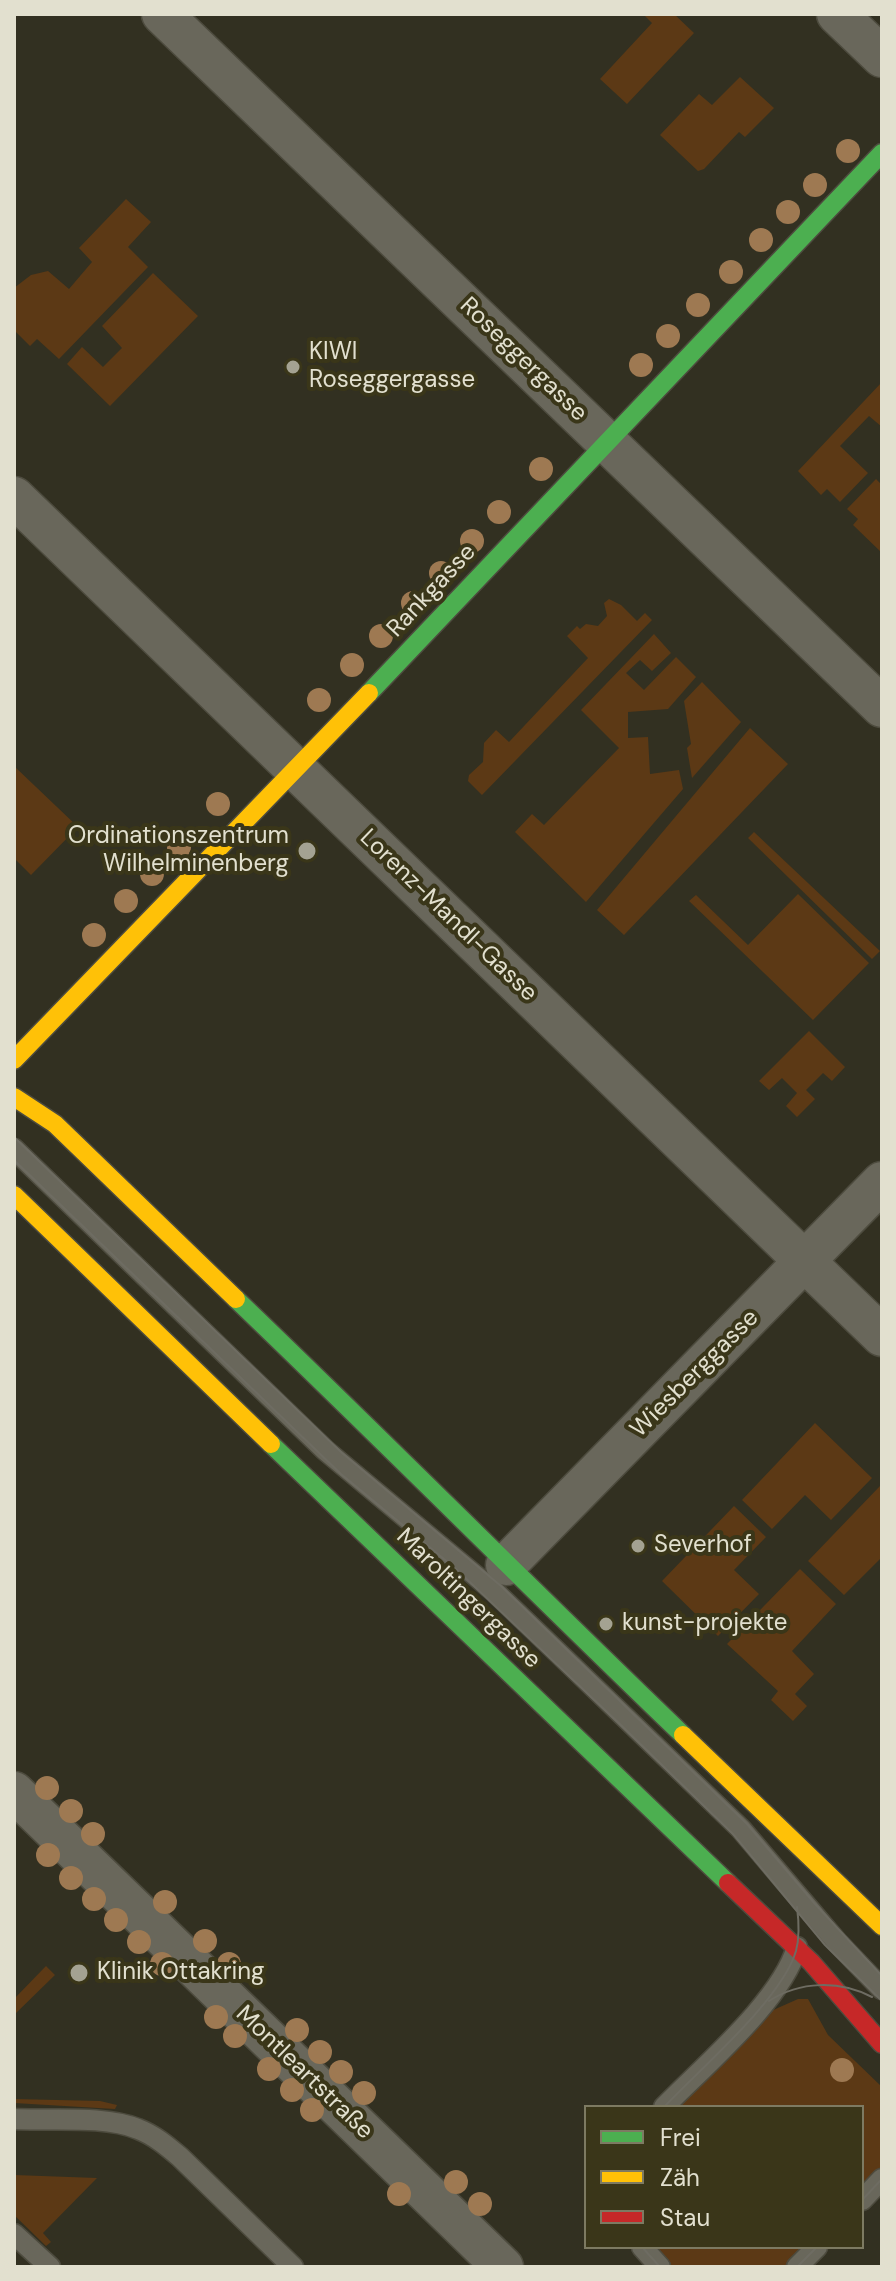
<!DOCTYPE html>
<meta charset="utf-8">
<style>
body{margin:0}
#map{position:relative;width:896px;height:2281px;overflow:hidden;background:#323021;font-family:"DM Sans",sans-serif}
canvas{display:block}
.frame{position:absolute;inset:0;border:16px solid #e2e0cf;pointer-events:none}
.legend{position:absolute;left:584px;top:2105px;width:280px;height:144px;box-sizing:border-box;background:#3a3619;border:2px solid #7d7a62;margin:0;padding:10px 14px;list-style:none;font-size:24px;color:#e2e0cf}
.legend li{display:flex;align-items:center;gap:16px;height:40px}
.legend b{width:40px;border:2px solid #7d7a62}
</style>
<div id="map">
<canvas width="896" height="2281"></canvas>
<div class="frame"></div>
<ul class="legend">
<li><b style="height:10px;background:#4caf50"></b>Frei</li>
<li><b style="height:10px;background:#ffc107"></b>Zäh</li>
<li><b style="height:10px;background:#c62828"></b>Stau</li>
</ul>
</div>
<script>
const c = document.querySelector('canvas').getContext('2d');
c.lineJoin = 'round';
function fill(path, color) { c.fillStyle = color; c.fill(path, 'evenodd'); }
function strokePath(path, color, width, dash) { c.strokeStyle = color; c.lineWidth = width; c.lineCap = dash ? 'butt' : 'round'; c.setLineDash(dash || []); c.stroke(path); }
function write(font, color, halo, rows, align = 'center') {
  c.font = font + ' "DM Sans",sans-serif'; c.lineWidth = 8; c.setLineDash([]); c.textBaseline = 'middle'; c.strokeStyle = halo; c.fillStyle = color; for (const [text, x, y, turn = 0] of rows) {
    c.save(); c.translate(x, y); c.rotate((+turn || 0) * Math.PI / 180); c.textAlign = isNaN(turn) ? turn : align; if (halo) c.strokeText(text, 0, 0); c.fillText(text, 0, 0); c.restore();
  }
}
const green = new Path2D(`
 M643,14h31l20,19 -67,71 -27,-25 52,-56z
 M740,77l34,31 -29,29 -6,-5 -35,37 -6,2 -38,-36 39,-41 13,11z
 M126,199l25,23 -23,25 20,20 -89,92 -22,-20 -7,7 -16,-16v-42l17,-13 17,-4 21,18 23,-27 -13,-14z
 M153,273l45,43 -88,90 -43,-42 15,-17 21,20 19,-19 -20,-22z
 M882,382v45l-13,-11 -29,30 28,27 -28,29 -13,-13 -6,6 -23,-24z
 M876,479l6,6v68l-29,-28 5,-6 -11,-10z
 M609,599l12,6 16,16 8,-8 7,7 -170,175 -14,-14 1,-6 14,-13 1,-19 12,-13 13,12 79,-84 -21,-22 10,-10 3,3 6,-5 12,2 9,-10 -3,-13z
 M654,634l17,19 -19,18 -12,-11 -14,13 18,17 32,-33 20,20 -28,32 -40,3v26l20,-1 2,37 29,-4 4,19 -97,113 -71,-70 17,-18 12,11 75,-77 -38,-38z
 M702,682l39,40 -49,56 -5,-30 4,-4 -7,-43z
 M750,728l38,36 -164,171 -27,-25z
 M14,766l64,61 -47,48 -17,-17z
 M754,832l126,119 -8,8 -124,-121z
 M798,894l71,69 -56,57 -124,-119 7,-6 52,50z
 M809,1031l36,36 -13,14 -9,-8 -17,17 9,9 -18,18 -11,-11 11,-13 -15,-15 -13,12 -10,-9z
 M815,1423l57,55 -41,42 -26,-25 -33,34 -30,-29z
 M880,1486l2,71 -38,38 -36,-34z
 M734,1506l32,31 -32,33 25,24 -41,42 -56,-55z
 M800,1569l36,35 -44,47 22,23 -19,20 12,12 -14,15 -22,-21 7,-9 -51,-47z
 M46,1966l9,9 -41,40v-16z
 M798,1999h10l20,36 54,52v81l-20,20v-81h-188l97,-96z
 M14,2099l86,2 17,4 -2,4 -101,-6z
 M14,2175l83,3 -54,55 8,9 -5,4 -32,-31z
 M652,2247h152l-19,20h-112z`);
const lane = new Path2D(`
 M14,1149l311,301 170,142 246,237 96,113 45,47
 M664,2107c40,-41 118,-107 133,-160
 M14,2119c36,2 91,-4 124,10 16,6 29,17 42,28l113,110
 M862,2200l20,-21
 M14,2234l36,33
 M642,2247l18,20
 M797,2267l20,-20`);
const street = new Path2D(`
 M162,14l720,693
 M837,14l45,43
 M14,497l868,839
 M506,1565l376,-383
 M14,1792l489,475`);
const fast = new Path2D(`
 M369,693l513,-540
 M236,1299c150,144 297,292 447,436
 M271,1444l457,439`);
const slow = new Path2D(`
 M14,1060l355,-367
 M14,1097l41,27 181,175
 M14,1195l257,249
 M683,1735l199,191`);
const jam = new Path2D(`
 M728,1883l83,79 71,82`);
const tram = new Path2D(`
 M14,1137l328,316 159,133 246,238 68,80 67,72
 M14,1160l327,314 115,95 167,158 110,107 92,111 57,56
 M769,2001c31,-20 70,-21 103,-4
 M664,2107c36,-38 118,-108 132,-156 4,-15 3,-29 1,-44
 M862,2200l20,-21
 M642,2247l18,20
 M797,2267l20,-20`);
const trees = [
 [848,151],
 [815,185],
 [788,212],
 [761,240],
 [731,272],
 [698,305],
 [668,336],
 [641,365],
 [541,469],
 [499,512],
 [472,541],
 [441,573],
 [413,603],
 [381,636],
 [352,665],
 [319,700],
 [218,804],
 [179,847],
 [152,874],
 [126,901],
 [94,935],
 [47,1788],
 [71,1811],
 [93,1834],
 [48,1855],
 [71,1878],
 [94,1899],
 [165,1902],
 [116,1920],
 [205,1941],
 [139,1942],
 [162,1964],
 [229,1964],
 [216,2017],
 [297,2030],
 [235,2036],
 [320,2052],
 [269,2069],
 [842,2070],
 [341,2072],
 [292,2090],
 [364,2093],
 [312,2110],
 [456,2182],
 [399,2194],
 [480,2204]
];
const markers = [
 [293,367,8,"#a4a292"],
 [307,851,10,"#a4a292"],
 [638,1546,8,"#a4a292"],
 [606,1624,8,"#a4a292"],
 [79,1973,10,"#a4a292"]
];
const poiNames = [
 ["KIWI",309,353],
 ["Roseggergasse",309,381],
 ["Ordinationszentrum",289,837,"right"],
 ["Wilhelminenberg",289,865,"right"],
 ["Severhof",654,1546],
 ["kunst-projekte",622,1624],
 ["Klinik Ottakring",97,1973]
];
const streetNames = [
 ["Roseggergasse",523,360,44],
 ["Rankgasse",432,591,-47],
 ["Lorenz-Mandl-Gasse",448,916,44],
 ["Wiesberggasse",695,1374,-45],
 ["Maroltingergasse",468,1599,44],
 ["Montleartstraße",304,2073,44]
];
fill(green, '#5c3915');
strokePath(lane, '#4d4b3e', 23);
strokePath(street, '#4d4b3e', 43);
strokePath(fast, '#4d4b3e', 21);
strokePath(slow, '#4d4b3e', 21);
strokePath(jam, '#4d4b3e', 21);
strokePath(lane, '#69675b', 20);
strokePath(street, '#69675b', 40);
strokePath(fast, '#4caf50', 18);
strokePath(slow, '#ffc107', 18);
strokePath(jam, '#c62828', 18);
strokePath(tram, '#6e6c62', 2);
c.fillStyle = '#9e7952';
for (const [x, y] of trees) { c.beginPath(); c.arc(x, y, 12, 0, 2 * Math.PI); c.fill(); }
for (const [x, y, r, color] of markers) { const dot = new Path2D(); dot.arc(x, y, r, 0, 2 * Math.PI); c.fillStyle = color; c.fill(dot); strokePath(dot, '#3a3619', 3); }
write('24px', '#e2e0cf', '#3a3619', poiNames, 'left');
write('24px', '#e2e0cf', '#3a3619', streetNames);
</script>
